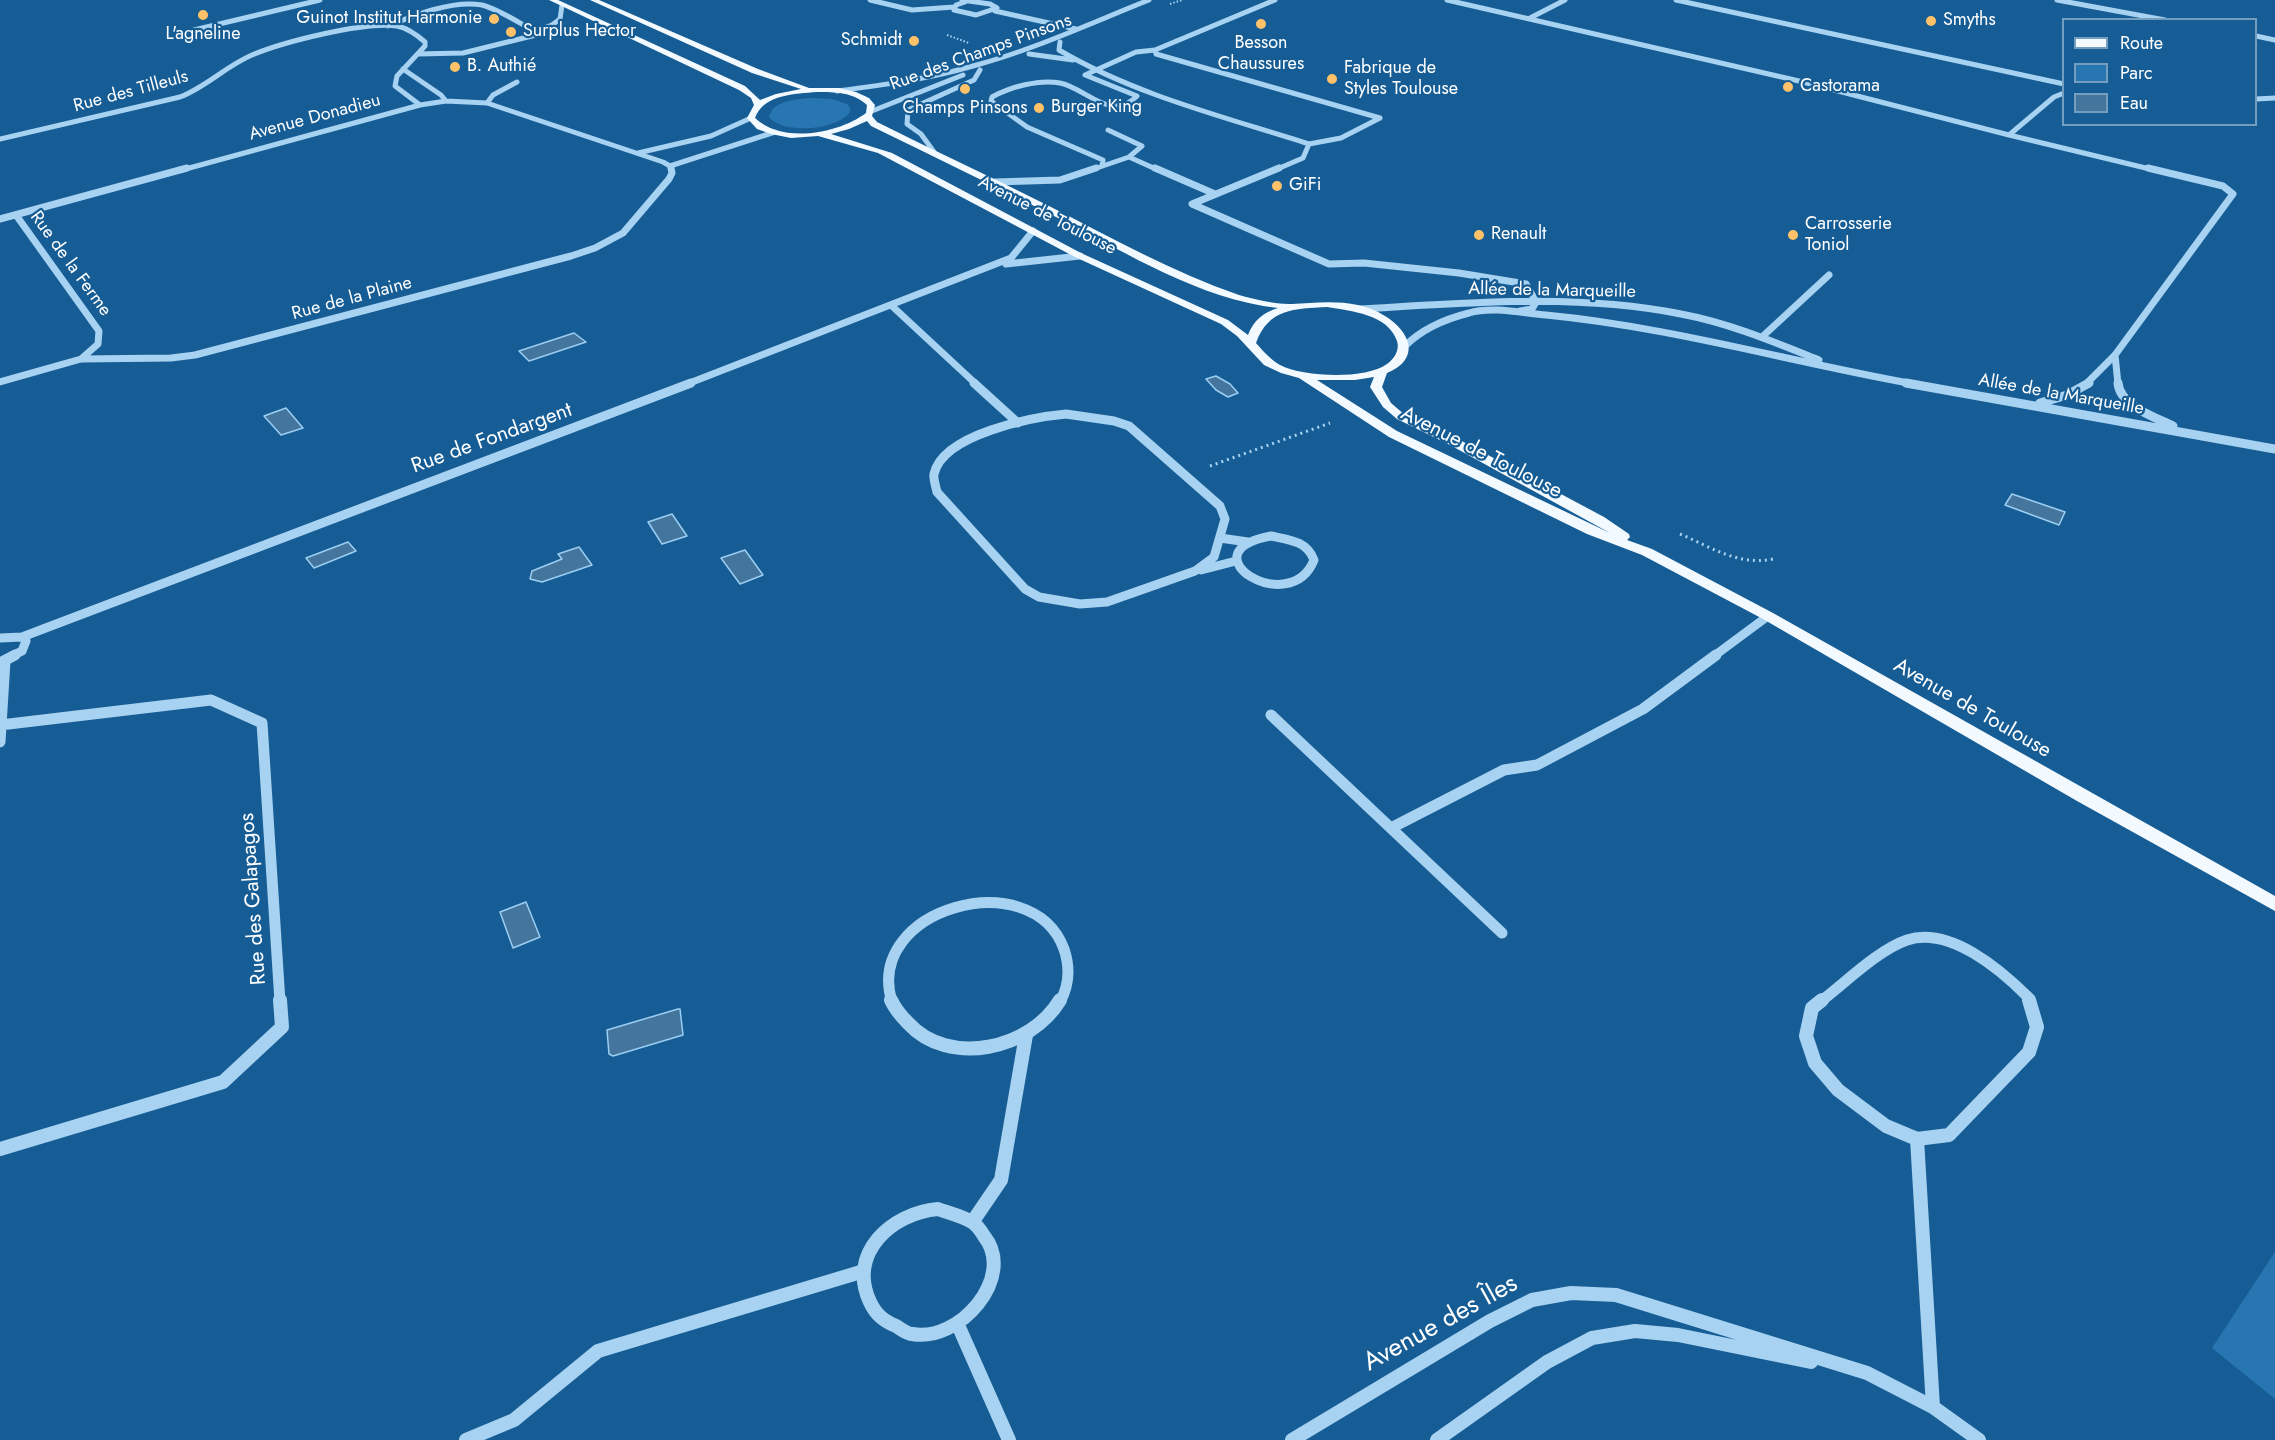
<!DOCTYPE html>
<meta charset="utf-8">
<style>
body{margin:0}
#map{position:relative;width:2275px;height:1440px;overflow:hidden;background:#175d95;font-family:Jost,sans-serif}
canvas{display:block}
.legend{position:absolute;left:2062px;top:18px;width:195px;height:108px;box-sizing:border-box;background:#175d95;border:2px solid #749ebf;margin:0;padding:8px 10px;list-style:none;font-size:18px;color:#fff}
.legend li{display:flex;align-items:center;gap:12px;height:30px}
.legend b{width:30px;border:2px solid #749ebf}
</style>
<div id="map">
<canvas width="2275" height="1440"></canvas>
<ul class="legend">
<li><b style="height:8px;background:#f2f9ff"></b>Route</li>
<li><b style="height:16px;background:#2776b2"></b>Parc</li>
<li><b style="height:16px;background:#44759d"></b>Eau</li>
</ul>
</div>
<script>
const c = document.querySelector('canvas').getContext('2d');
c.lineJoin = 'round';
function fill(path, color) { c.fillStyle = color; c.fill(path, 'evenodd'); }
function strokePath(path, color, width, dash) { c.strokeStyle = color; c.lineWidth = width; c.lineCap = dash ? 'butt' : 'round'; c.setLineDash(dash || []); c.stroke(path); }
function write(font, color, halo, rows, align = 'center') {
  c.font = font + ' Jost,sans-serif'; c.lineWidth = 4.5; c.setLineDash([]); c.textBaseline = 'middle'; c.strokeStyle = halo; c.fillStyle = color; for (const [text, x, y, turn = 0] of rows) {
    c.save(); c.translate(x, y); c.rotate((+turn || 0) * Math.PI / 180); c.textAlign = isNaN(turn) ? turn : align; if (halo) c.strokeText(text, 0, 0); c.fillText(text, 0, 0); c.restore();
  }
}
const green = new Path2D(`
 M810,98l22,1 15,5 3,4v4c-12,18 -67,23 -81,5 3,-16 27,-18 41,-19z
 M2275,1252v147l-63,-51z`);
const water = new Path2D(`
 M574,333l12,9 -57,19 -10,-10z
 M1216,376l14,8 8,9 -10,4 -12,-7 -10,-11z
 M286,408l17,20 -22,7 -17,-19z
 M2012,494l53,18 -6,13 -54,-20z
 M672,514l15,22 -25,8 -14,-22z
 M348,542l8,9 -42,17 -8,-10z
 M579,547l13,18 -50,17 -12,-3 2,-8 30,-12 -4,-5z
 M745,550l18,25 -23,9 -19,-26z
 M526,902l14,35 -27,11 -13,-36z
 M678,1009h2l3,26 -70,21 -4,-2 -2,-24z`);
const pathFar1 = new Path2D(`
 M1170,4l12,-4
 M947,35l22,8`);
const path = new Path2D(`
 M1210,466l120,-43
 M1680,534c31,13 58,32 93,25`);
const minorFar4 = new Path2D(`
 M870,0l42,10 42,-3
 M962,0l28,4 7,4 -21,7 -22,-5 2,-5 9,-3
 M1275,0l-120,50 1,4 224,64
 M1447,0l352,81 210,54 45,-38 10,-4
 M1676,0l388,84
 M2057,0l108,20
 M995,11l81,18
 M1530,18l35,-18
 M388,26c27,-11 64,-26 94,-21 19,5 40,20 58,29l-77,19 -45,1
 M194,30l126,-30
 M535,31l17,-6 8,-6 2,-14
 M2256,36l19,4
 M1060,42l-1,8c76,45 166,67 250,94
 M1029,54l44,6
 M403,69l38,26 5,6
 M837,91c46,-6 91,-12 136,-25 60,-16 118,-43 176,-66
 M2256,99l19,-1
 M487,103l6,-8 24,-13
 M872,111l91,-36
 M2009,135l145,35
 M0,139l180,-42c26,-10 46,-31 72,-42 31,-13 113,-34 145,-29 10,2 20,9 28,16v4l-28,30 -2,10 25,19
 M934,152l-13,-18 -14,-10 1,-14 66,-30 6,-10
 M638,153l73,-17 40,-18
 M1129,157l29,13
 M670,166l105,-34
 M1102,166l1,-6 -76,-33 -36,-26 1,-4c18,-10 47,-18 68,-14 26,5 51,40 77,13l-52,-21 51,-23 19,-2
 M182,170l238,-65 26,-4 41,2 176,59 7,4 1,4
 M1091,170l38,-13 13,-11 -34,-16
 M1275,170l28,-12 6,-14 32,-6 39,-20`);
const minorFar3 = new Path2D(`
 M1155,168l60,26
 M1279,168l-87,36 137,60 35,-1 95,10 67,11 10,18 -4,7 -12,2
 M995,182l65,-2 36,-12
 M16,215l83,116 -1,13 -17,15
 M0,219l187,-51
 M1006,264l74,-8
 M892,306l84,78
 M1359,309c107,-6 216,-16 322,5 48,9 93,28 138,46
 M1762,337l67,-62
 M1405,346c17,-17 40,-27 64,-33 23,-7 53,0 77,2 125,12 245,47 368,69
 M2115,355l3,29
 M0,382l81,-23 90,-1 24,-3 376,-99 24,-8 28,-15 46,-54 3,-6 -1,-5
 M687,384l324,-126 22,-27
 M2086,384l29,-29 118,-161 -10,-8 -75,-18`);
const minorFar2 = new Path2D(`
 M974,383l44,40
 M1906,383l369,66
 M2118,383c2,23 37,34 55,43
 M2040,403l27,-8 22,-12
 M1066,414l48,7 15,5 91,80 5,13 -11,38 -19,14 -88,31 -27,2 -41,-7 -14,-8 -88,-97c-1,-5 -4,-13 -3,-18 9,-40 99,-57 132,-60z
 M1271,536c19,4 36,5 43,24 -24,60 -131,-8 -43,-24z
 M1220,538l28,4
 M1201,570l35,-9
 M0,638l22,-1 669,-254
 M12,656l10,-5 4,-10 -4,-4
 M1714,656l54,-40`);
const minorFar1 = new Path2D(`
 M0,663l15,-8
 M1271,715l231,218
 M0,725l211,-25 51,23 18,279
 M0,742l5,-81
 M1391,828l113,-58 33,-5 106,-56 73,-54
 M892,1002c-29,-94 140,-140 172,-53 6,18 5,37 -4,53
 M1820,1002c25,-19 58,-52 87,-62 43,-14 94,30 121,57l1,5`);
const minor = new Path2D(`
 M891,1000c4,9 10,16 17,23 41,45 123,26 152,-23
 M1822,1000l-10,8 -6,28 9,27 23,27 48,36 31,13 32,-4 80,-83 8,-25 -8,-27
 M1917,1139l16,268
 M0,1149l223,-67 59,-55 -2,-27
 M938,1209c11,4 24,7 34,13 5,3 9,9 12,14 33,41 -25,107 -72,98 -5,0 -11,-5 -16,-8 -12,-5 -20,-11 -26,-24 -23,-48 21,-89 68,-93z
 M973,1221l28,-41 25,-145
 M958,1325l51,115
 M466,1440l48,-20 84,-69 266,-80
 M1292,1440l198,-119 42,-21 39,-7 45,2 251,78 66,34 46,33
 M1437,1440l110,-78 45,-24 43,-7 43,4 133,27`);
const major = new Path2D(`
 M549,0h9l187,86 15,14 16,-6 25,-5 -49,-16 -162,-73h9l159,69 51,19h30l17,4 13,6 6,7 -3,11 5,6c57,29 115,55 172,84 63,32 124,66 190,89 14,4 40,10 53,9 30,-2 66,-6 93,12 26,16 36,43 2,57l-5,14 9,16 14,12 53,24 146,78 25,17 1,3 -3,3 25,9 121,64 502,283v15l-198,-110 -314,-182 -121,-64 -55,-21 -198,-97 -90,-59 -18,-5 -17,-8 -27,-29 -16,-12 -146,-67 -197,-104 -60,-17 -27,2 -20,-4 -14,-5 -10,-11 7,-13 -3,-7 -12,-8zM817,92c18,0 36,0 50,13l-1,8c-28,21 -84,31 -111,5 9,-24 40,-24 62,-26zM867,121l4,5c63,31 126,61 189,93 69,35 139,80 218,89 -14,4 -25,13 -30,27l-20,-15 -147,-67 -189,-100 -61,-19 18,-5zM1327,307c24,4 61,7 70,34 3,9 -3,18 -10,23 -22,16 -84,13 -107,1 -10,-6 -17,-14 -24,-22 13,-35 38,-34 71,-36zM1374,377l-4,10 13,20 14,12 53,26 160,88 -213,-102 -80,-51h38z`);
const markers = [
 [203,15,6,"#ffc268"],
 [494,19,6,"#ffc268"],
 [1931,21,6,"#ffc268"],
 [1261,24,6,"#ffc268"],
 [511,32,6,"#ffc268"],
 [914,41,6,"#ffc268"],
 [455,67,6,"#ffc268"],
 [1332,79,6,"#ffc268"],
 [1788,87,6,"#ffc268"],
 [965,89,6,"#ffc268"],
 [1039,108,6,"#ffc268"],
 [1277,186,6,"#ffc268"],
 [1479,235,6,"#ffc268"],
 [1793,235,6,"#ffc268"]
];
const farPoinames = [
 ["Guinot Institut Harmonie",482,19,"right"],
 ["Smyths",1943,21],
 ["Surplus Hector",523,32],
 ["L'agneline",203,35,"center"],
 ["Schmidt",902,41,"right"],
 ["Besson",1261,44,"center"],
 ["Chaussures",1261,65,"center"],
 ["B. Authié",467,67],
 ["Fabrique de",1344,69],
 ["Styles Toulouse",1344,90],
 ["Castorama",1800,87],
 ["Burger King",1051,108],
 ["Champs Pinsons",965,109,"center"],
 ["GiFi",1289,186],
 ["Carrosserie",1805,225],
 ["Toniol",1805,246],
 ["Renault",1491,235]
];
const farStreetnames = [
 ["Rue des Champs Pinsons",981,53,-20],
 ["Rue des Tilleuls",131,92,-15],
 ["Avenue Donadieu",315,118,-15],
 ["Avenue de Toulouse",1047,216,27],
 ["Rue de la Ferme",70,264,54],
 ["Allée de la Marqueille",1552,291,1],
 ["Rue de la Plaine",352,299,-15],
 ["Allée de la Marqueille",2061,395,10]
];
const streetNames = [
 ["Rue de Fondargent",492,439,-20],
 ["Avenue de Toulouse",1481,453,27],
 ["Avenue de Toulouse",1972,709,30],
 ["Rue des Galapagos",254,899,-94]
];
const nearStreetnames = [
 ["Avenue des Îles",1441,1324,-29]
];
fill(green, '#2776b2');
fill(water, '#44759d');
strokePath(water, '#9bcef3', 1.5);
strokePath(pathFar1, '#a8d2f1', 2, [1.5, 2]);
strokePath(path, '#a8d2f1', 3, [2, 4]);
strokePath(minorFar4, '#a8d2f1', 5);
strokePath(minorFar3, '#a8d2f1', 7);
strokePath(minorFar2, '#a8d2f1', 9);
strokePath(minorFar1, '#a8d2f1', 11);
strokePath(minor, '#a8d2f1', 14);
fill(major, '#f2f9ff');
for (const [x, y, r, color] of markers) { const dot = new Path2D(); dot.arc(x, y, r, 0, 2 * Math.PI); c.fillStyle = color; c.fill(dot); strokePath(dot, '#175d95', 2); }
write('18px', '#fff', '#175d95', farPoinames, 'left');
write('18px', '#fff', '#175d95', farStreetnames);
write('21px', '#fff', '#175d95', streetNames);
write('26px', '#fff', '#175d95', nearStreetnames);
</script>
